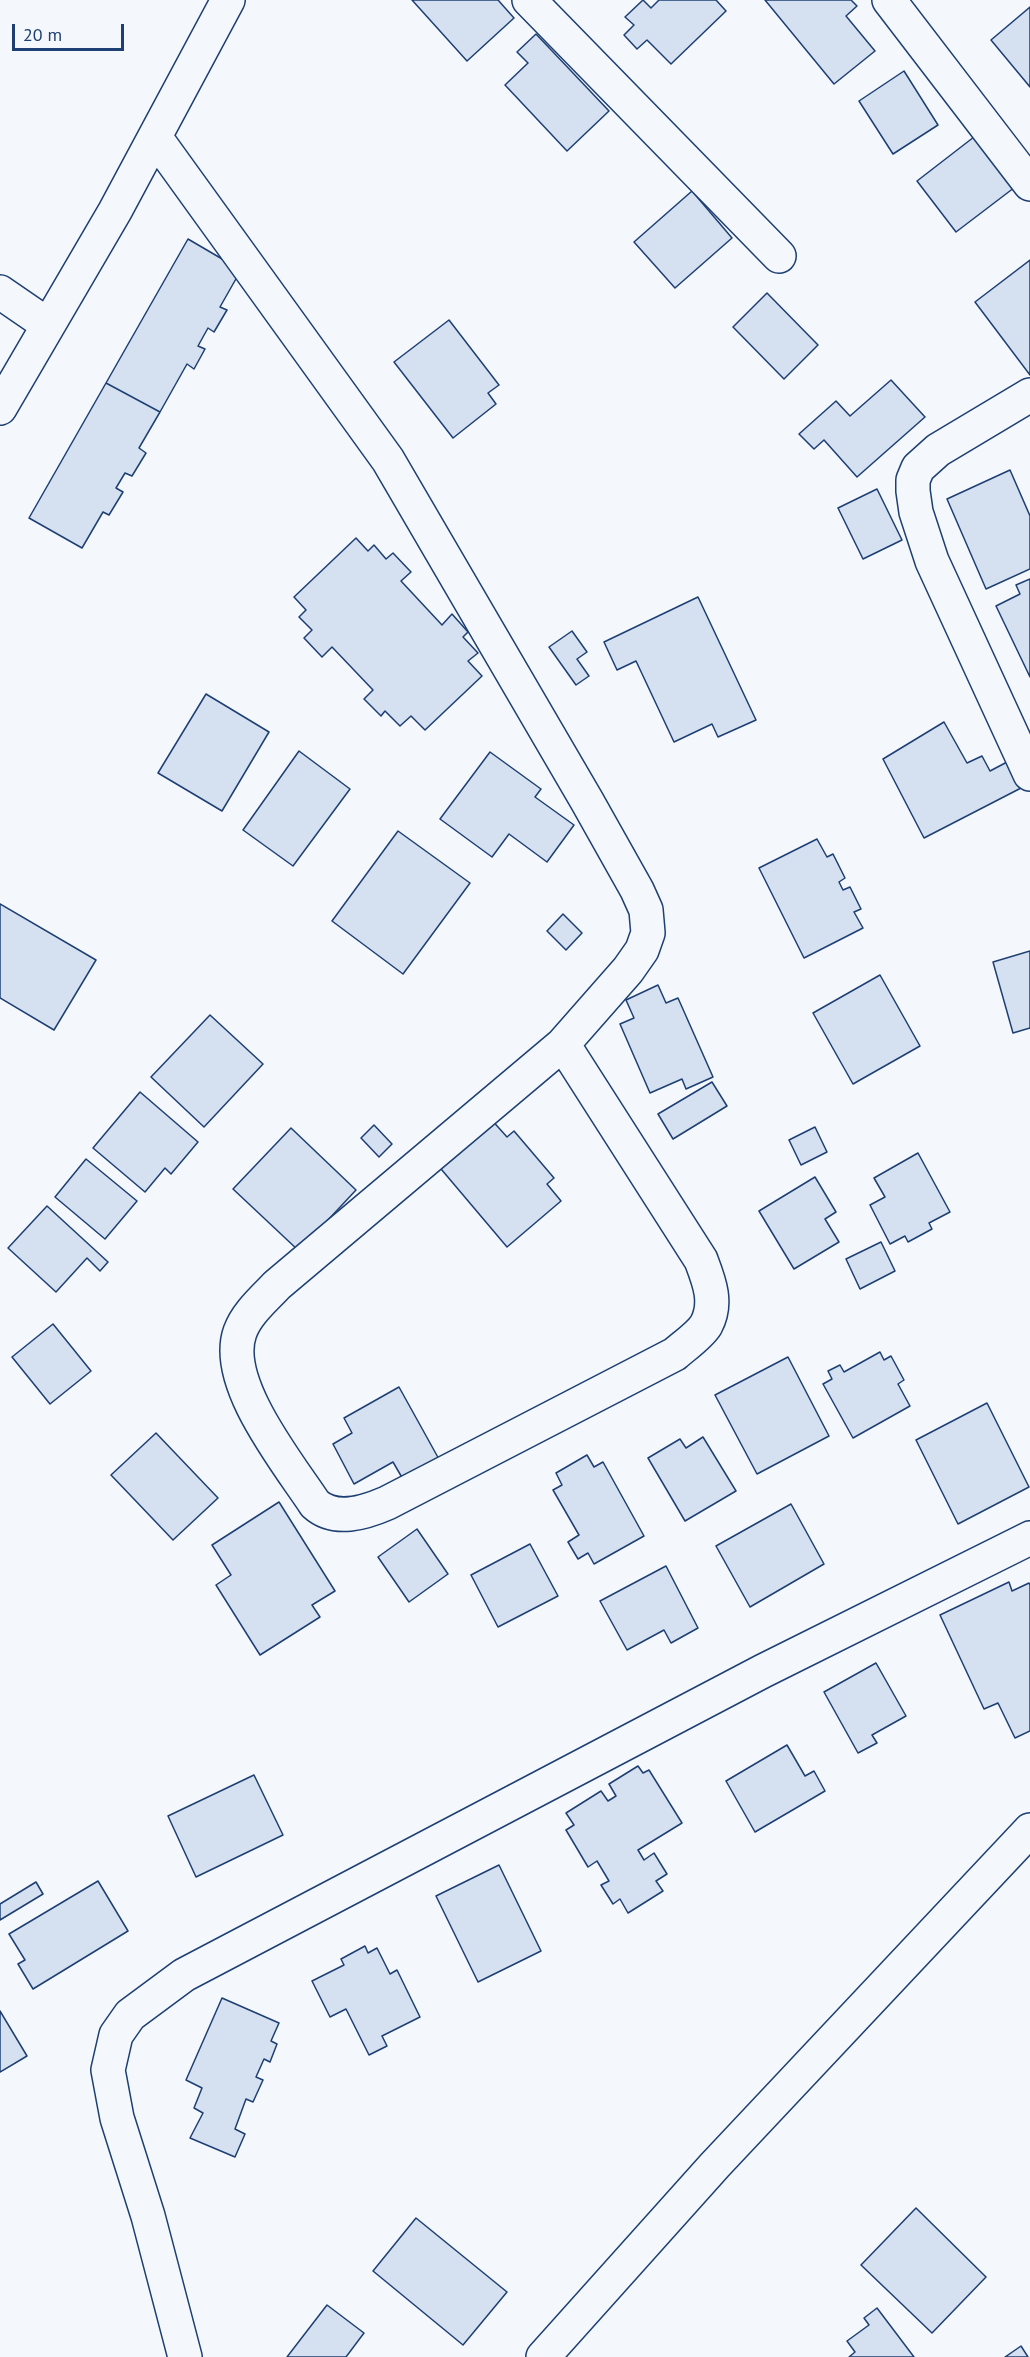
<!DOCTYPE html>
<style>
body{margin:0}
#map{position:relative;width:1030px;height:2357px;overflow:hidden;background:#f4f7fb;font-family:"PT Sans",sans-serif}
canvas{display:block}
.scale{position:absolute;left:12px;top:24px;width:112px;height:27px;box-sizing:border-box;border:3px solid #1d3f73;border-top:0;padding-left:8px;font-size:18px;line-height:21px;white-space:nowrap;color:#1d3f73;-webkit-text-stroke:4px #f4f7fb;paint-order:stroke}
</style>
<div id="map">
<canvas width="1030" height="2357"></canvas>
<div class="scale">20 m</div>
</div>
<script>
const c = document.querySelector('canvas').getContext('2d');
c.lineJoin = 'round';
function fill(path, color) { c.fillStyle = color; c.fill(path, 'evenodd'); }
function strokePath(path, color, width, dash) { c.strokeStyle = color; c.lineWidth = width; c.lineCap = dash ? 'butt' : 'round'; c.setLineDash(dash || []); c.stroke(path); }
const building = new Path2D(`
 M412,0h86l16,18 -47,43z
 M643,0l8,8 8,-8h57l10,11 -55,53 -24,-24 -10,9 -13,-14 10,-10 -9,-8z
 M765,0h86l6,6 -11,10 29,35 -41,33z
 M1030,7v80l-39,-47z
 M536,34l73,77 -42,40 -62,-66 23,-22 -11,-11z
 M904,71l34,54 -45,29 -34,-53z
 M983,130l40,51 -67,51 -39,-51z
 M692,191l40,47 -57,50 -41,-46z
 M188,239l53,31 -21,37 7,3 -13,22 -6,-4 -10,18 7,3 -11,20 -7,-5 -27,48 -54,-29z
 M1030,260v115l-55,-73z
 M767,293l51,52 -34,34 -51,-52z
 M449,320l50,65 -11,8 8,11 -43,34 -59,-76z
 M891,380l34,37 -68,60 -33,-37 -10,9 -15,-15 37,-33 14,15z
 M106,383l54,29 -21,36 7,5 -14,23 -7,-3 -9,15 7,4 -14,23 -6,-3 -21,36 -53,-30z
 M1010,470l20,46v53l-44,20 -39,-90z
 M877,489l25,51 -39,19 -25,-51z
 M356,538l12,13 6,-6 12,14 7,-6 18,19 -10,9 41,44 10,-11 16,18 -5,5 15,16 -10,8 14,15 -57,54 -14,-14 -11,10 -15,-15 -4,5 -17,-17 9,-9 -41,-43 -10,10 -18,-19 8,-8 -13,-13 7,-7 -12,-13z
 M1030,579v98l-34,-71 24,-12 -4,-9z
 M698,597l58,123 -38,17 -6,-13 -38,18 -38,-81 -19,9 -13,-28z
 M572,631l15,21 -10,7 12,17 -13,9 -27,-38z
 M206,694l63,38 -47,79 -64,-38z
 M944,722l23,41 15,-7 8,15 19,-10 14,26 -99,51 -41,-79z
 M299,751l51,38 -57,77 -50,-36z
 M490,752l51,37 -6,8 39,28 -27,37 -38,-28 -17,23 -52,-38z
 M398,831l72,52 -67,91 -71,-53z
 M817,839l10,18 6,-3 12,24 -6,4 4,8 7,-3 11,22 -7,3 9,16 -59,30 -45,-90z
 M0,904l96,56 -42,70 -54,-32z
 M563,914l19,19 -16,17 -19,-19z
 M1030,951v77l-17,5 -20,-71z
 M880,975l40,71 -67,38 -40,-71z
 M658,985l8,18 12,-5 35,79 -27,12 -4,-10 -32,14 -30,-69 14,-6 -8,-18z
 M210,1015l53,49 -59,63 -53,-50z
 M712,1082l15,24 -54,33 -15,-25z
 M140,1092l58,50 -27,32 -6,-6 -20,24 -52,-44z
 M489,1117l18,20 7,-6 40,47 -7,6 14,17 -54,46 -71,-84z
 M374,1125l18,19 -13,13 -18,-19z
 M815,1127l12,25 -26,13 -12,-25z
 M291,1128l65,62 -57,61 -66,-62z
 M918,1153l32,59 -21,11 3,6 -24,13 -3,-6 -15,8 -20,-39 15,-8 -11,-19z
 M86,1159l51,42 -32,38 -50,-42z
 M815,1177l21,35 -11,7 14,23 -45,27 -35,-58z
 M47,1206l61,56 -8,9 -13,-13 -31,34 -48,-44z
 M881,1242l14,29 -35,18 -14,-30z
 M53,1324l38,47 -41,33 -38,-47z
 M880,1352l4,8 7,-4 13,24 -6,4 12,22 -57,32 -30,-54 9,-5 -4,-8 12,-6 4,7z
 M788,1357l41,79 -72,38 -42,-79z
 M399,1387l41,74 -36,20 -11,-19 -39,22 -21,-40 19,-11 -8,-15z
 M987,1403l42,84 -71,37 -42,-84z
 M156,1433l62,65 -45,42 -62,-65z
 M703,1437l33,54 -51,30 -37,-63 32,-19 6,9z
 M587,1455l7,12 9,-5 41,74 -50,28 -6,-11 -10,6 -10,-17 11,-7 -26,-45 9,-5 -6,-12z
 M279,1502l56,89 -23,14 8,12 -60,38 -44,-70 15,-10 -19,-30z
 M791,1504l33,60 -74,43 -34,-61z
 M417,1529l31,45 -39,28 -31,-45z
 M530,1544l28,52 -60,31 -27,-52z
 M666,1566l32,62 -27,15 -7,-13 -37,20 -27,-49z
 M1009,1582l3,9 17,-8 1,2v146l-15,7 -17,-35 -14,6 -44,-94z
 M876,1663l30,53 -34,19 5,8 -19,10 -34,-61z
 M787,1745l18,31 9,-5 11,20 -70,41 -29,-51z
 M638,1766l5,7 6,-3 33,53 -44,27 6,10 10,-7 13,21 -11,7 7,10 -35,22 -8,-14 -7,5 -12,-19 8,-4 -12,-20 -9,6 -22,-37 8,-5 -8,-12 35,-22 7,10 8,-5 -7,-12z
 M254,1775l29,60 -87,42 -28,-61z
 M499,1865l42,86 -63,31 -42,-86z
 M98,1881l30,50 -95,58 -15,-25 7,-4 -16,-26z
 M36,1882l7,12 -43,26v-16z
 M365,1946l3,7 9,-5 13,26 7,-4 23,47 -38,19 5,10 -18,9 -23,-46 -16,8 -18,-36 32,-16 -3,-6z
 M222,1998l57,25 -8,18 6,3 -7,18 -6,-3 -8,18 7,3 -10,22 -7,-3 -11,30 10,5 -10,23 -45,-19 13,-25 -9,-5 8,-20 -16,-8z
 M0,2011l27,45 -27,16z
 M916,2208l70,69 -54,56 -71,-68z
 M416,2218l91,74 -44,53 -90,-74z
 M327,2305l37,28 -18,24h-59z
 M877,2308l37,49h-65l6,-5 -8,-11 22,-16 -5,-7z
 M1021,2346l7,11h-23z`);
const street = new Path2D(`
 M529,0l250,256
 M889,0l141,184
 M155,137l233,323 199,341 50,89 9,20 2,23 -6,17 -14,20 -65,74 -286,241c-13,14 -30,28 -37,47 -18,50 48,131 75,172 20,18 49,9 72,-1l288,-149c9,-8 25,-19 31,-29 12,-22 3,-44 -5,-65l-138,-216
 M0,292l48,33
 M1030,395l-92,55 -20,18 -5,12v11l3,21 16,49 98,213
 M0,408l115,-197 113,-211
 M185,2357l-37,-141 -31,-98 -9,-48 8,-35 14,-20 54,-40 579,-304 267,-133
 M543,2357l172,-192 315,-335`);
fill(building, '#d5e0f0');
strokePath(building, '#1d3f73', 1.5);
strokePath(street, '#1d3f73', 36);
strokePath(street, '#f4f7fb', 33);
</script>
